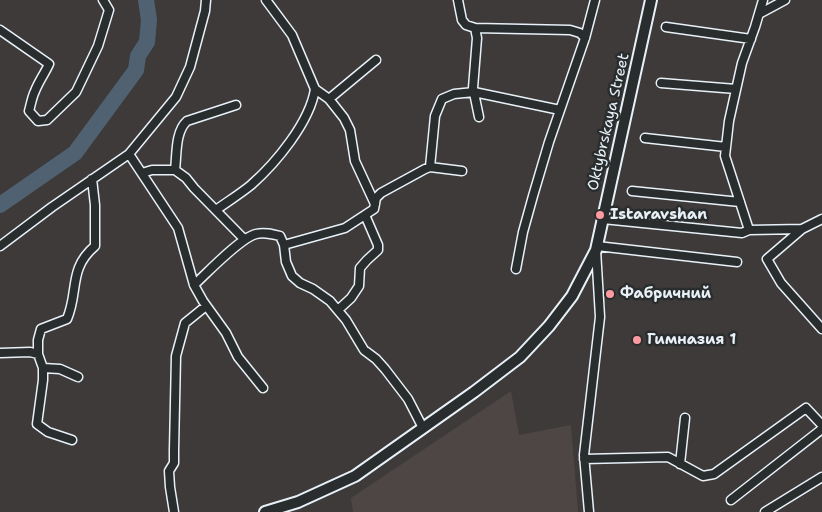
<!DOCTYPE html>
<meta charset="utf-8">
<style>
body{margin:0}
canvas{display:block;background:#3d3a39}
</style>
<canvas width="822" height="512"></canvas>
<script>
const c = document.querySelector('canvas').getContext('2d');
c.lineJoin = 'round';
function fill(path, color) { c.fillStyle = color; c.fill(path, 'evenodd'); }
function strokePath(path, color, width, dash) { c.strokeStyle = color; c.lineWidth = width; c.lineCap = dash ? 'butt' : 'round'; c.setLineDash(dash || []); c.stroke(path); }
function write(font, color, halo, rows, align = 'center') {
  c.font = font + ' "Shantell Sans",sans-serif'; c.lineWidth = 5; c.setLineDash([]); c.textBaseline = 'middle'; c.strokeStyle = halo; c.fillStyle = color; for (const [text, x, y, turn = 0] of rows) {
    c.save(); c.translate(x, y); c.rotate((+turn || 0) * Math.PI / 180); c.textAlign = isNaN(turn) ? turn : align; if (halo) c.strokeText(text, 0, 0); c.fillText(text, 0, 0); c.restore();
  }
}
const built = new Path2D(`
 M511,391l8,44 52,-10 7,87h-225l-2,-14z`);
const river = new Path2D(`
 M0,205l75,-52 61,-83 2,-14 9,-14 2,-22 -3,-20`);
const street = new Path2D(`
 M266,0l26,35 23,54 14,10 15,19 6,12 5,31 20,43
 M458,0l4,20 4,5 9,3 2,10 -4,50 6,29
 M759,14l26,-14
 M666,27l85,12
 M475,28l95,2 10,3 5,5
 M0,30l49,34c-4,9 -10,17 -14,27 -3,6 -4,13 -6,20l9,10 9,-1 29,-28 22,-46 11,-36 -6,-10
 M661,83l75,6
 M329,99l47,-39
 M645,138l81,9
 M129,154l49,74 16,57 9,16 23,32 12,24 25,31
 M430,167l32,4
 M175,170c2,-16 0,-38 12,-49l49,-16
 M142,173l10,-3h23l11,8 8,10 50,51
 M632,191l108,11
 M216,210c11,-8 24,-16 35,-25 25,-22 59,-63 64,-96
 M603,219l139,14 7,-3 -24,-74 4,-35 13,-58 13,-36 8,-27
 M802,229l-35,30 14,24 41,46
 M749,230l53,-1 20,-10
 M284,245l61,-17 29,-19 2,-11 5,-5 44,-24 5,-2 5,-51 7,-17 12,-5 20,-2 86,18
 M0,246l52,-39 77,-53 47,-57 14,-30 15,-56 1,-11
 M597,246l140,16
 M516,269l7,-37 10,-36 16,-54 36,-104 10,-38
 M194,285c13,-12 46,-47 62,-51 8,-2 16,0 24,2l4,9 2,17 6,14 8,7 13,6 17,12 16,19 18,30 12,9 9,10 23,30 15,29
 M338,310l13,-12 8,-12 1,-18 7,-8 11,-10v-5l-13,-30
 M0,353l30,-1 8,2
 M43,368l17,1 18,8
 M72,440l-24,-8 -11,-8 6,-44v-12l-5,-14v-14l3,-11 26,-10c12,-28 1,-50 28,-73v-41l-3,-26
 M584,459l84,-2 35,19 11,-2 92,-66 16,17
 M680,464l5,-46
 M731,500l91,-71
 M174,512l-4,-25 -1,-16 5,-8v-13l2,-94 9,-33 21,-17
 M589,512l-5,-57 16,-138 -4,-67
 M765,512l57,-35`);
const secondary = new Path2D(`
 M265,512l33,-10 57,-26 119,-84 46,-35 29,-31 23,-30 24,-46 55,-250`);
const markers = [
 [600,215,5,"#ff9aa2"],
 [610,294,5,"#ff9aa2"],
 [637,340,5,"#ff9aa2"]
];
const streetNames = [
 ["Oktybrskaya Street",609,122,-77]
];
const poiNames = [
 ["Istaravshan",610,215],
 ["Фабричний",620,294],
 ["Гимназия 1",647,340]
];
fill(built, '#4d4644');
strokePath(river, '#506272', 16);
strokePath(street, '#e8f1f8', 11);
strokePath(secondary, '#e8f1f8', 14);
strokePath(street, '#2a2d2e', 8);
strokePath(secondary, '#2a2d2e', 10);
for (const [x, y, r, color] of markers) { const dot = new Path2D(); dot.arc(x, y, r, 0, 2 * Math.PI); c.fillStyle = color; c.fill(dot); strokePath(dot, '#2a2d2e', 2); }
write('15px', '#e8f1f8', '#2a2d2e', streetNames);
write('bold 15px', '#e8f1f8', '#2a2d2e', poiNames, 'left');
</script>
